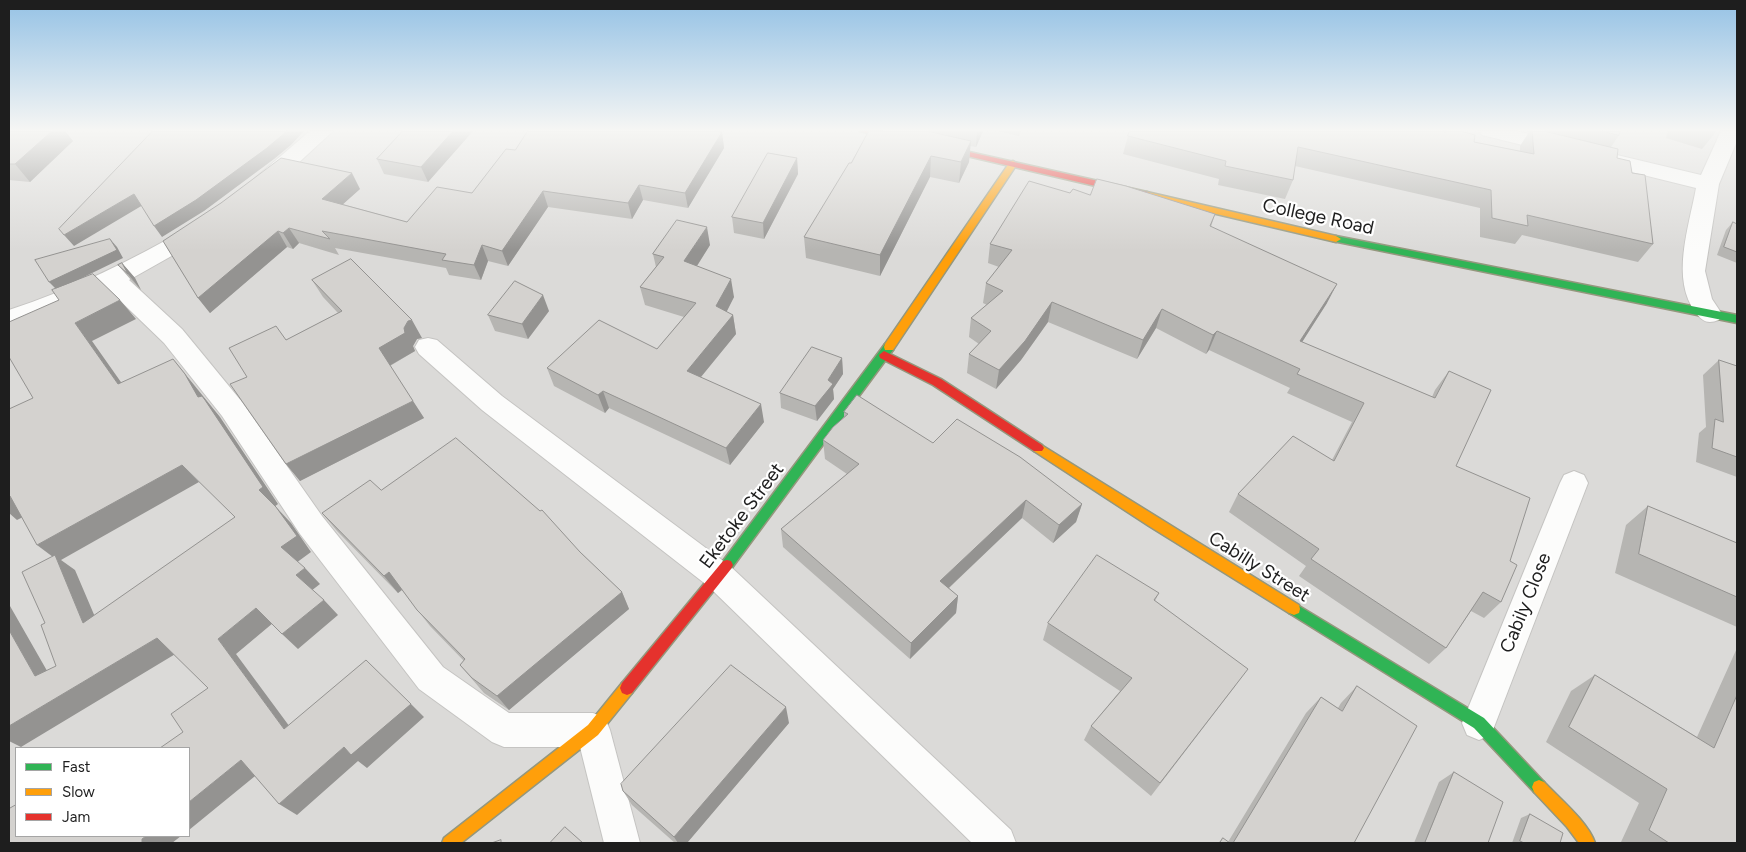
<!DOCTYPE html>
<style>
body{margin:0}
#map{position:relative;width:1746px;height:852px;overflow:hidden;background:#ecebe6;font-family:Figtree,sans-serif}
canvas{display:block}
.frame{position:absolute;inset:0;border:10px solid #1e1e1e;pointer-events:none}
.legend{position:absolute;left:15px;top:747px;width:175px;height:90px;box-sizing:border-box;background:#fff;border:1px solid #a5a5a5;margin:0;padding:6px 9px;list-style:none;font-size:15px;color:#1e1e1e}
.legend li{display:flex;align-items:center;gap:10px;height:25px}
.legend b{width:25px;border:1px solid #a5a5a5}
</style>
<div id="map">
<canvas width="1746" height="852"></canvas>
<div class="frame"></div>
<ul class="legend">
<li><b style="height:6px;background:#30b455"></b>Fast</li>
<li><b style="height:6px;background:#ff9f0a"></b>Slow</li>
<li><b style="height:6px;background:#e5322d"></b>Jam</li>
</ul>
</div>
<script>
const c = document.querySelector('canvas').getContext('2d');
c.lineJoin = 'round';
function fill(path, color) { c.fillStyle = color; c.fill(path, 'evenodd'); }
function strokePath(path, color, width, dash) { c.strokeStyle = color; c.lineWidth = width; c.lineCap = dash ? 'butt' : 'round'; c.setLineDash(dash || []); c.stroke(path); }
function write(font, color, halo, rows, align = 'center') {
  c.font = font + ' Figtree,sans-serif'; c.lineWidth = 4.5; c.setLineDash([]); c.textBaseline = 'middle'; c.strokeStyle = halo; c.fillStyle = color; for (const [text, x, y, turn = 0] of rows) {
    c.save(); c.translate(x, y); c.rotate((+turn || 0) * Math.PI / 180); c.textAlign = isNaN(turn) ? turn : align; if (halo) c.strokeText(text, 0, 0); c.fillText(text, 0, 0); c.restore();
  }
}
const residential = new Path2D(`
 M9,131h1728v712h-1728zM16,748h173v88h-173z`);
const street = new Path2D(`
 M310,131h23l-63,58 -8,2 -8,-2 -3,-5 3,-5z
 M1479,131h37l185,44 20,-44h16v10l-18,43 -14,87 7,28 10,15 -3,6c-11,4 -16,2 -23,-7 -26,-34 -7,-86 0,-125l-214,-53z
 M199,223l8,3 4,5 -4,5 -78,44 53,49 60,73 80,114 121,151 66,46h84l12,5 5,12 30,113h-36l-24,-96h-76l-12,-5 -73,-53 -119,-155 -78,-118 -58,-73 -55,-53 -42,18 -58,20v-18c64,-21 124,-50 182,-84z
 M428,338l9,2 65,56 228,170 281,264 5,13h-44l-264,-257 -226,-176 -63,-56 -4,-7 4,-7z
 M1574,471l10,4 4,8 -97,252 -12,5 -12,-5 -5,-12 98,-240 4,-8z`);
const fast = new Path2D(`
 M1336,236l401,79v8l-404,-82v-4z
 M889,343l4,1 1,3 -1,3 -162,219 -4,1 -4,-1 -2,-4 2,-4 162,-217z
 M1294,603l190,115 60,64 2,5 -2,5 -5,2 -5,-2 -60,-64 -185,-115 -1,-4 1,-4z`);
const slow = new Path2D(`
 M1013,161l4,3 -124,186h-8l-1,-3 1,-3 125,-182z
 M1147,192l189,44 5,3 -5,3 -192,-45v-4z
 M1038,443l261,162 1,4 -1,4 -5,2 -5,-2 -140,-87 -115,-75 -2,-3 2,-3z
 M627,681l5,2 2,5 -2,5 -34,42 -137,108h-19l2,-5 144,-113 34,-42z
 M1539,780l5,2c16,17 44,40 51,61h-16l-12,-16 -33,-35 -2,-5 2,-5z`);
const jam = new Path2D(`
 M860,131h16l271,61 5,3 -5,3z
 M884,351l57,28 101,66 2,3 -2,3h-8l-101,-66 -53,-27 -1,-3z
 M727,560l4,1 2,4 -2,4 -99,124 -5,2 -5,-2 -2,-5 2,-5 101,-122z`);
const wall = new Path2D(`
 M9,131h56l8,10 -43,41 -21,-2z
 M403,131h70l-45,51 -44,-8 -7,-15z
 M869,131h114l-7,16 -6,-1 -1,16 -10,21 -29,-6 -50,99 -74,-18 -2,-21 47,-74z
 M997,131h24l-2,5z
 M1445,131h15l14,11 46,9v-5l9,-14 -4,-1h95l-1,4 -8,12 6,11 15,15 21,71 -15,18 -116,-27 -7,9 -35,-7v-29l-185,-42 -2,14 -8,19 -67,-14 1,-6 -96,-25 5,-18 316,-4z
 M1668,131h47v2l-13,16 -36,-11z
 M722,132l2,16 -36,60 -45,-8 -11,19 -84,-12 -40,59 -20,-5 -7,19 -32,-5 -3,-7 -111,-20 4,7 -40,-12 -6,6 -6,-2 -77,66 -12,-15 -35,-57 197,-52 -18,15 65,18 65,-29 43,-43z
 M797,158l1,16 -34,65 -30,-6 -2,-16z
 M1070,193l20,2 125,19 -4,13 116,76 -25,39 130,55 3,-7 14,-19 7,95 54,95 -9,41 -17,16 -13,-7 -25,37 -17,16 -130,-88 7,-10 -77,-54 9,-18 94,-34 20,-38 -65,-29 3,-5 -81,-38 -3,4 -50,-26 -19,31 -89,-37 -27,38 -25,29 -29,-16 2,-19 10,-10 -10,-7 2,-19 16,-13 -4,-2 3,-20 13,-16 -11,-4 2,-19z
 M1733,222l4,2v39l-20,-8 9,-25z
 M710,245l-13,21 37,31 -8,15 7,3 3,19 -35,43 63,45 -34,43 -121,-57 -4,5 -51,-27 -7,-18 110,-19 27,-32 -39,-12 -5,-18 16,-20 -3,-13z
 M122,263l13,15 6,12 -10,-10 -13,-15z
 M312,280l110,58 -5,1 -4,7 2,5 -25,15 23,35 11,17 -124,63 -14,-17 -39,-87 39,-37 52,-27 -15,-16z
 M549,311l-21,28 -33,-8 -7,-16z
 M842,358l1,16 -10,15 1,10 -17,22 -36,-13 -1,-15z
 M1719,360l18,6v111l-41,-15 3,-29 7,-6 -3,-52z
 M844,412l89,31 149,61 -6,18 -23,21 -31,-25 -73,70 9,8 -2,17 -46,46 -127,-112 -2,-18 66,-55 -22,-15 -2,-19 21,-23z
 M381,490l199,62 42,40 7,17 -120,101 -25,-17 -24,-28 4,-4 -34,-35 -28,-36 -4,3 -61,-62 -15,-18z
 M1648,506l89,37v84l-122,-54 11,-48z
 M1159,593l-4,8 81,84 -85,111 -67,-56 7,-14 29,-35 -77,-51 5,-17z
 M1737,648v195h-115l-1,-1 18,-39 -93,-61 25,-51 24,-16 102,62z
 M1357,686l-3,157h-136l5,-5 5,4 78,-129 15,-16 17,11 3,-5z
 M789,723l-102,120h-12l-43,-38 -9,-14z
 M1454,772l34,71h-74l25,-61z
 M1530,814l30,29h-48l9,-25z`);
const shadedWall = new Path2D(`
 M52,131h13l8,10 -43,41 -15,-18z
 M287,131h17l-13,14 -17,14 -70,52 -42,26 -8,-11z
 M453,131h20l-45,51 -7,-15z
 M978,131h5l-7,16 1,-15z
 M722,132l2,16 -36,60 -3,-15z
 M971,141l-2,21 -10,21 2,-21z
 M931,156l-1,21 -50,99v-21z
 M797,158l1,16 -34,65 -1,-16z
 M352,173l8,16 -29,26 -9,-16z
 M639,185l4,15 -11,19 -4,-16z
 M543,191l5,16 -40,59 -6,-15z
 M134,194l9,11 -69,41 -10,-11z
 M707,227l3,18 -22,35 -4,-19z
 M289,228l10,15 -6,6 -10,-16z
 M278,231l9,16 -77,66 -12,-15z
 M110,239l7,8 6,11 -66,32 -8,-8z
 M482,245l6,16 -7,19 -7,-15z
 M122,263l13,15 6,12 -13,-16z
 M731,279l3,18 -14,28 -4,-19z
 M1337,284l-10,19 -37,58 10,-20z
 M543,295l6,16 -21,28 -6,-15z
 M120,300l16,19 -44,22 43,61 -17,-18 -43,-61z
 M1052,302l-4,20 -27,38 -25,29 3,-19z
 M1162,309l-6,19 -19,31 6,-19z
 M733,315l3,19 -45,55 -4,-18z
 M412,320l10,18 -5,1 -4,7 2,5 -26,15 -10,-18 25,-20 4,-7z
 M1217,331l-8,19 -3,4 7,-19z
 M842,358l1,16 -10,15 1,10 -17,22 -2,-15 13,-26z
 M173,359l47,58 58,87 -4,3 -15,-17z
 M603,391l6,17 -4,5 -7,-18z
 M413,401l11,17 -124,63 -14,-17z
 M761,404l3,18 -34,43 -4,-17z
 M182,465l17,17 -138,78 14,10 29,68 -21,-15 -26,-63 -20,-15z
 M10,496l21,17 -14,7 -8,-7v-16z
 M1026,500l-4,18 -84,80 2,-17z
 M1082,504l-6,18 -23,21 6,-18z
 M276,507l15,16 20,29 -15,11 -15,-16z
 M305,568l15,16 -9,7 -15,-16z
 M389,572l14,17 -5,4 -14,-17z
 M622,592l7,17 -120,101 -12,-14z
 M958,596l-2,17 -46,46 1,-16z
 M324,600l14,15 -40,34 -16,-15z
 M9,605l1,1 48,84 -23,-14 -26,-46z
 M256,608l17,15 -37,31 65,88 -17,-13 -66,-90z
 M157,638l20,15 -156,94 -12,-6v-15z
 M411,704l13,13 -57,51 -9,-7 -61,54 -18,-11 65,-57z
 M786,707l3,16 -102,120h-9l-4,-6z
 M241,760l19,12 -71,58v-28z
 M146,836h35l-9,7h-30v-4z`);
const building = new Path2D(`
 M9,131h43l-37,33h-6z
 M153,131h134l-20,17 -71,52 -42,26 -20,-32 -70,41 -5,-6z
 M403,131h50l-32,36 -44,-8z
 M528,131h186l8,1 -37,61 -46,-8 -11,18 -85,-12 -41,60 -20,-6 -8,20 -32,-5 4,-6 -124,-23 8,8 -41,-11 -6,5 -5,-2 -80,67 -35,-57 58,-38 60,-45 71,15 -30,26 85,23 30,-35 35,6 34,-44 9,1z
 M869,131h58l44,10 -10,21 -30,-6 -51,99 -76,-18 45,-74h2z
 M1130,131h310l6,1v-1h14l15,4 -1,7 60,12 -2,-23h12l74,18 -1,9 13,3 2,12 13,2 8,69 -126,-29 1,11 -36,-8 -1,-28 -193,-43 -5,33 -68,-14 1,-5 -98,-25z
 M1602,131h18l-1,4z
 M768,153l29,5 -34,65 -31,-6z
 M1097,179l29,7 89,28 -5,12 127,58 -37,57 135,57 14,-27 42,19 -35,76 74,32 -20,63 7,4 -16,37 -18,-10 -37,56 -135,-89 8,-10 -81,-55 55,-58 41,25 30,-58 -67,-29 3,-5 -83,-38 -4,4 -51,-26 -19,31 -91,-38 -27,39 -26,29 -30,-16 22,-23 -20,-13 32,-27 -17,-8 26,-33 -22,-6 39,-63 41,12 3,-4 17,6z
 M677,220l30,7 -23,34 47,18 -15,27 17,9 -46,56 74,33 -35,44 -123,-57 -5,4 -51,-27 52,-48 58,29 39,-46 -56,-16 24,-30 -11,-3z
 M1733,222l4,2v28l-13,-5z
 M110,239l7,11 -68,32 -14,-22z
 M351,259l61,61 -4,1 -4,7 1,5 -26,15 34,53 -127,63 -56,-80 17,-7 -18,-29 47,-22 10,14 56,-29 -30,-31z
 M122,263l6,11 -10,-9z
 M93,274l27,26 -45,23 43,61 55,-25 12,15 13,23 4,-1 3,4 58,87 -4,3 17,17 21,29 -16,11 24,21 -9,7 28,25 -42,34 -26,-26 -38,31 66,90 82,-69 45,44 -60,51 -7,-8 -65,57 -38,-44 -52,42v-54h-29l23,-16 -12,-18 37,-26 -51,-50 -148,88v-96l26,46 21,-10 -15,-41 4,-2 -23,-51 33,-17 28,68 152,-106 -53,-52 -145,80 -27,-49 -1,1v-88l24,-11 -24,-41v-35l50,-22 -7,-10z
 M515,281l28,14 -21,29 -34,-9z
 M812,347l30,11 -14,22 5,4 -18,22 -35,-13z
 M1719,360l18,6v91l-25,-9 3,-29 8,3z
 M857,395l76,48 24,-24 63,38 62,47 -23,21 -33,-25 -86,81 18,15 -47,47 -130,-114 78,-65 -36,-24 10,-13 15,-13 -4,-2z
 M456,438l84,73 2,-1 38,42 42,40 -125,104 -25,-18 -12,-13 5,-6 -48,-49 -28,-38 -5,4 -62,-63 48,-33 11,10z
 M1648,506l89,37v54l-98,-43z
 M1097,555l62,38 -5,7 94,69 -88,114 -69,-57 41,-48 -84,-55z
 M731,665l55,42 -112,130 -51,-46 -2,-7z
 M1595,675l119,73 23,-53v148h-68l-20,-13 18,-41 -98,-62z
 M1357,686l60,40 -63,117h-121l88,-146 21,14z
 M1454,772l49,30 -15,41h-63z
 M16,805v31h130l-4,3v4h-133v-34z
 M1530,814l33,19 -3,10h-36l-4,-2z
 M565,827l18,16h-33z
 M1223,838l7,5h-10z
 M501,840v3h-9z`);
const streetNames = [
 ["College Road",1318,217,12],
 ["Eketoke Street",742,516,-53],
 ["Cabilly Street",1259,567,32],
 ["Cabily Close",1526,603,-68]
];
fill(residential, '#dbdad8');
strokePath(street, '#c5c4c2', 2);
strokePath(fast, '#94977d', 3);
strokePath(slow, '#94977d', 3);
strokePath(jam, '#94977d', 3);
fill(street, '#fcfcfb');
fill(fast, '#30b455');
fill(slow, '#ff9f0a');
fill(jam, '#e5322d');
fill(wall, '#b6b5b2');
fill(shadedWall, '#949391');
fill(building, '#d4d2cf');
strokePath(building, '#949391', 1);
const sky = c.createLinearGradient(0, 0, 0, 250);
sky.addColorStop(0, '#95c2e5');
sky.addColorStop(0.52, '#f6f6f4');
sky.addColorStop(1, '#f6f6f400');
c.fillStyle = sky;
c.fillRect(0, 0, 1746, 250);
write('19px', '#1e1e1e', '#fff', streetNames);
</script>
